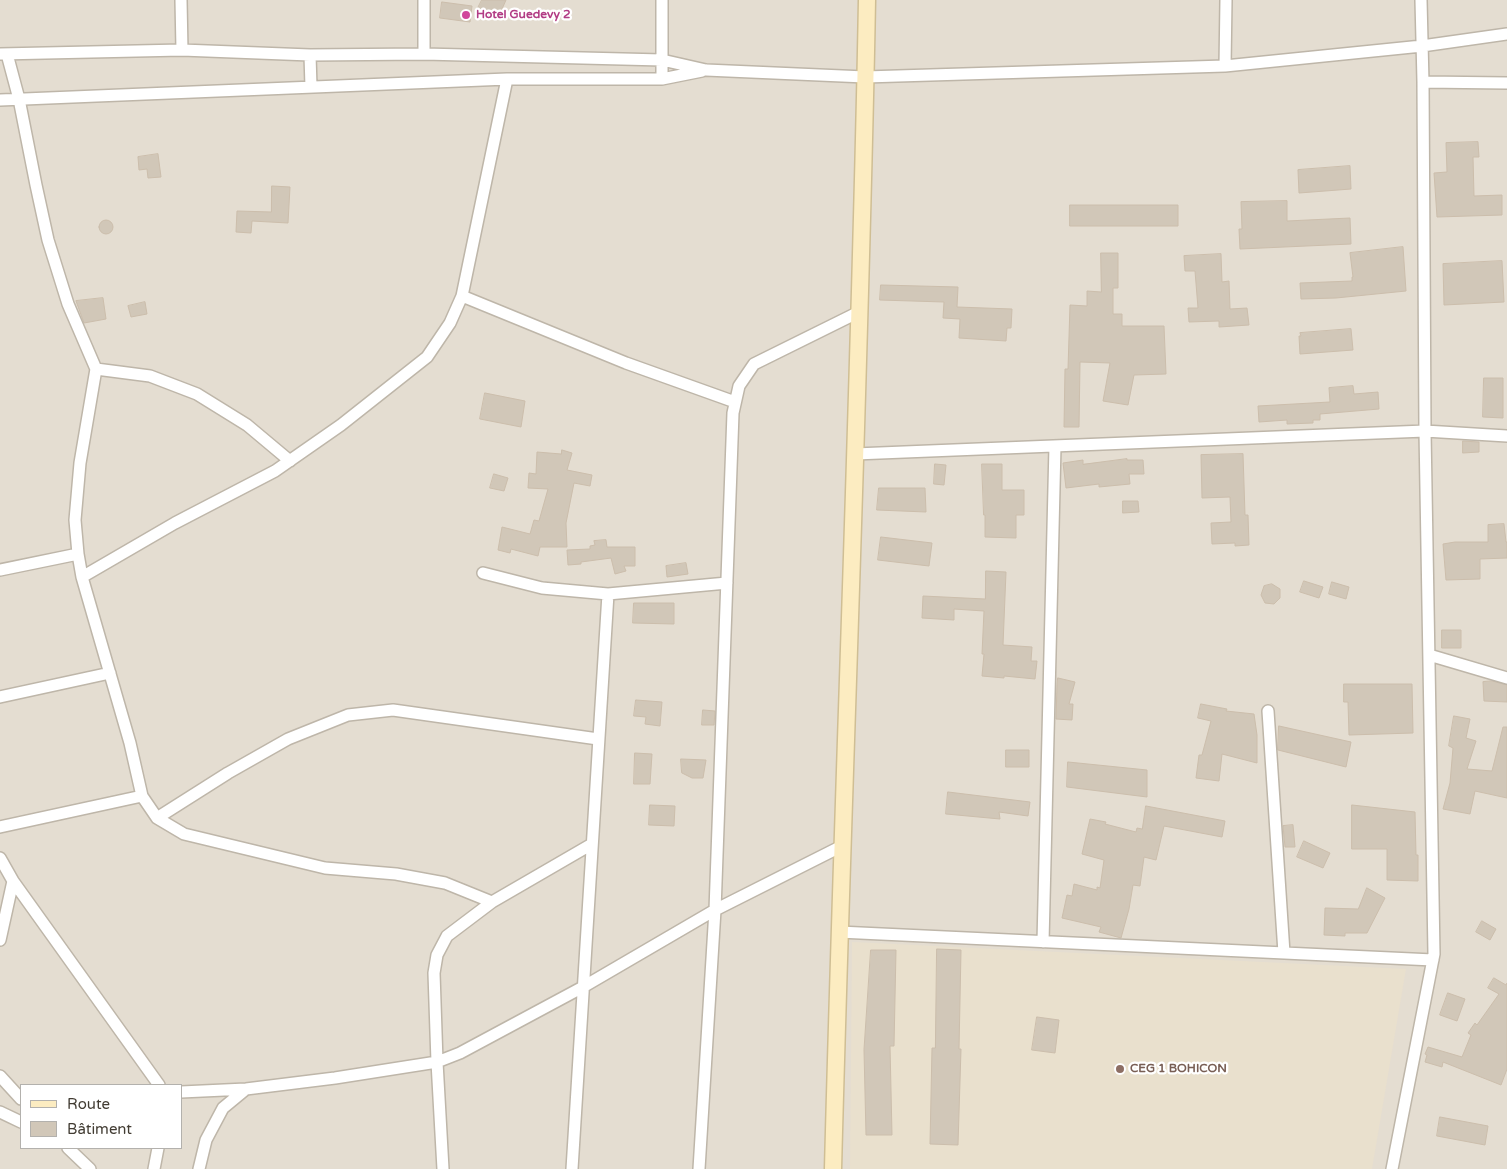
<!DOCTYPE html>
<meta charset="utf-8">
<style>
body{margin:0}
#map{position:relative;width:1507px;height:1169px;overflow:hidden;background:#f0ece2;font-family:"Varela Round",sans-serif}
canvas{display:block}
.legend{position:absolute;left:20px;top:1084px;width:162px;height:65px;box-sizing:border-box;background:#fff;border:1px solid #b3b1ad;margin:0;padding:6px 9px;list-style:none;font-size:15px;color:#423c33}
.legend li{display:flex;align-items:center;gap:10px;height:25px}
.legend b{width:25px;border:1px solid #b3b1ad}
</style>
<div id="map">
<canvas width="1507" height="1169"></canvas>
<ul class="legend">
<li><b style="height:6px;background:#fcecc1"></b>Route</li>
<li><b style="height:14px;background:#d1c7b8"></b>Bâtiment</li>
</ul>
</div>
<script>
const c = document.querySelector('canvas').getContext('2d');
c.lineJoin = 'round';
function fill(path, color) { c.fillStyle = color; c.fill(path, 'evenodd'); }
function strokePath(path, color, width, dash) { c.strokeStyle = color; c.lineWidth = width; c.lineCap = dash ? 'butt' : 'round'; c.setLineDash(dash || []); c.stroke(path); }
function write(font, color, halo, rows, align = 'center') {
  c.font = font + ' "Varela Round",sans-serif'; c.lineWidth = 4.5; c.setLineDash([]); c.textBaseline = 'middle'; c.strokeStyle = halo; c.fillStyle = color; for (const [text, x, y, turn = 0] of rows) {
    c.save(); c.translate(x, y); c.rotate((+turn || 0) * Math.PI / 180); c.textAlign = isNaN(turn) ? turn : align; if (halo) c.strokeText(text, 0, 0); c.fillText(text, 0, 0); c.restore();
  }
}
const residential = new Path2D(`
 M0,0h1507v1169h-1507zM21,1085h160v63h-160z`);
const education = new Path2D(`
 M852,942l554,27 -34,200h-522z`);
const building = new Path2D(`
 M482,0h24l-8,18 -20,-10z
 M442,2l30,4 -2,16 -30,-4z
 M1478,142l1,15h-6l1,39 28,-1v20l-65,2 -3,-44 13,-1 -1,-29z
 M158,154l3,23 -13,1 -1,-9 -8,1 -1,-13z
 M1350,166l1,23 -52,4 -1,-23z
 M272,186l18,1 -2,36 -36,-2 -1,12 -15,-1 1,-21 34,1z
 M1287,201v20l63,-3 1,26 -111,5 -1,-20h3l-1,-27z
 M1070,205h108v21h-108z
 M99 227a7 7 0 1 1 14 0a7 7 0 1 1-14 0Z
 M1403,247l3,44 -70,7 -35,1 -1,-16 52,-2v-4h1l-3,-24z
 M1101,253h17v35h-5v26h9v12h42l2,48 -32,1 -6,30 -25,-4 7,-38 -30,-1 -1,65h-15l1,-58h3l2,-64 17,1v-15l14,1z
 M1221,254l1,28 7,-1 1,28 17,-1 2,17 -30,2v-6l-30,1 -1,-14h10l-3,-37h-10l-1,-15z
 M1502,261l2,41 -60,3 -1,-41z
 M881,285l77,2 -1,20 55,2 -1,19h-4l-1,13 -47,-3 1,-19 -17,-1 1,-16 -64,-2z
 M103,298l3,21 -22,4 -8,-22z
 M145,302l2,12 -16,3 -3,-11z
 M1351,329l2,21 -53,4 -1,-18h2l-1,-3z
 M1484,378h19v40l-20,-1z
 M1353,386l1,8 24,-2 1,17 -59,5v6h-7v3l-26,1v-4l-28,2 -1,-16 72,-4 -1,-14z
 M485,393l40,8 -4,26 -41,-8z
 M1463,441l16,1v10l-16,1z
 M562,450l10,3 -5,17 25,5 -2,11 -16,-3 -8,40 1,24h-27l-2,9 -27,-7 -1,4 -12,-3 4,-23 28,7 4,-14 5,1 9,-32 -20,-1 1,-15 7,1 1,-22 24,2z
 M1243,454l2,61h3l1,30 -14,1v-3l-23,1 -1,-21 20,-1 -1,-25 -28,1 -1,-43z
 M1127,459v1h16l1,14h-15l1,10 -31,3v-3l-33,4 -3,-25 20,-3v4z
 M935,464l11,1 -2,20 -10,-1z
 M982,464h20v26h22v25h-8v23l-31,-1v-22h-1z
 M494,474l14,4 -4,13 -14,-3z
 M879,488h46l1,24 -49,-2z
 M1123,501h15l1,11 -16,1z
 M1504,524l2,18h1v16l-27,1v20l-34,1 -3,-36 12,-2h33v-17z
 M881,537l51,6 -3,23 -51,-6z
 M606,540l1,7h28v19h-11l2,5 -11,3 -4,-16 -30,4v2l-13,1 -1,-15 23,-1v-3l5,-1 -1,-4z
 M686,563l2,11 -21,3 -1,-11z
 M986,571l20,1 -3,73 29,2 -1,14h6l-2,18 -31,-3v2l-22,-2 2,-22h-2l2,-43 -30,-2v11l-32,-2 1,-22 62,3z
 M1304,581l19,6 -4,11 -19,-6z
 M1332,582l17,5 -3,12 -17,-5z
 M1272,584l8,5v9l-6,6 -9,-1 -4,-8 3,-9z
 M634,603h40v21l-41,-1z
 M1442,630h19v18h-19z
 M1058,678l17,4 -6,22h4l-1,16 -16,-1 1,-34z
 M1492,681l15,4v17l-23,-1 -1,-19z
 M1344,684h68l1,49 -64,2 -1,-33h-4z
 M636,700l26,2 -2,24 -15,-2 1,-7 -12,-1z
 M1201,704l26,5 -1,2 28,3 3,21v28l-35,-9 -3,27 -23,-3 3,-23h3l9,-34 -13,-3z
 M703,710l12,1 -1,14h-12z
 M1454,716l16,3 -4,19 10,3 -9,28 25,2 11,-44h4v71l-32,-7 -5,23 -27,-5 7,-26 3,-35 -4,-2z
 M1279,726l72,16 -5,25 -68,-17z
 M1006,750h23v17h-23z
 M635,753l17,1 -2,30h-16z
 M681,759l25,1 -3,18h-11l-10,-5z
 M1068,762l79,8v27l-80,-10z
 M948,792l82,10 -2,14 -29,-4 1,7 -54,-5z
 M650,805l25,1 -1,20 -25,-1z
 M1352,805l63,7 1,43h2v26l-31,-1v-31h-35z
 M1146,806l79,15 -3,16 -58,-11 -8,34 -12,-3 -4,29 -7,-1 -4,24 -8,29 -22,-6 2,-5 -39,-9 5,-23 5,1 2,-12 23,6v-3l3,1 4,-28 -22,-6 8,-35 16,3 -1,2 31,8 1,-4 5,1z
 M1293,825l2,22h-10l-2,-21z
 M1304,841l26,12 -7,15 -26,-11z
 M1367,888l18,10 -18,35h-22v3l-21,-1 1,-27 33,1z
 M1482,921l14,8 -6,11 -14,-8z
 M937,949l24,1 -2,99h2l-3,96 -28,-1 2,-96h3z
 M871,950h25l-2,96h-4l2,89h-26l-2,-85z
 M1494,978l12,7 1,-2v86l-6,16 -58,-23 -1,5 -17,-5 2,-7 -2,-1 3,-7 34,10 9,-22 -3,-2 7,-10 2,2 22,-31 -11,-6z
 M1448,993l17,6 -8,22 -17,-6z
 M1037,1017l22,3 -4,33 -23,-3z
 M1440,1117l48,9 -3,19 -48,-9z`);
const street = new Path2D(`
 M181,0l1,50
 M424,0v54
 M0,54l182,-4 128,5 114,-1 238,6 44,10 159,7 360,-11 197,-20 85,-12
 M7,54l12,45 17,86 12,55 20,64 28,65 -16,94 -5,57 3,34 4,23 48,166 12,53 15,22 27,16 141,34 71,6 49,9 47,19
 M310,55l1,32
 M1225,66l1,-66
 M662,79v-79
 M1423,82l84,1
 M0,100l507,-21h155l40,-8
 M462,296l164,67 109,39
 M96,369l54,7 47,18 50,31 43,36
 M855,454l570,-23 82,5
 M0,570l78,-16
 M483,573l59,15 66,6 119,-11
 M82,577l93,-54 100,-52 66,-46 86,-68 23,-34 12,-27 45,-217
 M1429,655l78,23
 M0,697l110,-24
 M1268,711l16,242
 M157,818l71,-45 60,-34 60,-24 45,-5 205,29
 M0,827l142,-31
 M0,858l13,23 146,204
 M839,932l594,28
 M0,940l13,-59
 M1043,942l12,-496
 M0,1076l21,23
 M181,1092l65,-3 89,-11 102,-16 23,-9 123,-66 132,-77 127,-64
 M0,1112l21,10
 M68,1148l22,21
 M154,1169l4,-21
 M199,1169l7,-29 17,-32 23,-19
 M443,1169l-6,-107 -3,-89 3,-18 10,-19 45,-34 100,-58
 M572,1169l36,-575
 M699,1169l16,-259 18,-497 6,-27 15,-22 105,-52
 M1392,1169l42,-215 -9,-523 -2,-349 -2,-82`);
const secondary = new Path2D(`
 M833,1169c10,-390 27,-779 34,-1169`);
const markers = [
 [466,15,5,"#d1479c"],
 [1120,1069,5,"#8d6e63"]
];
const hotelNames = [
 ["Hotel Guedevy 2",476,15]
];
const educationNames = [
 ["CEG 1 BOHICON",1130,1069]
];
fill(residential, '#e4ddd1');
fill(education, '#e9e0cd');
fill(building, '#d1c7b8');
strokePath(building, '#ccbeac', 1);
strokePath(street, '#beb6a9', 14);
strokePath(secondary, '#cfbe94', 19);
strokePath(street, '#fff', 11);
strokePath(secondary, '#fcecc1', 16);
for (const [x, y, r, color] of markers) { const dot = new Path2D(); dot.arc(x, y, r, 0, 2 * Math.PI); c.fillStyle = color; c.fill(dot); strokePath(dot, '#fff', 2); }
write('bold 12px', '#b23c85', '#fff', hotelNames, 'left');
write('bold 12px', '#785e54', '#fff', educationNames, 'left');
</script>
